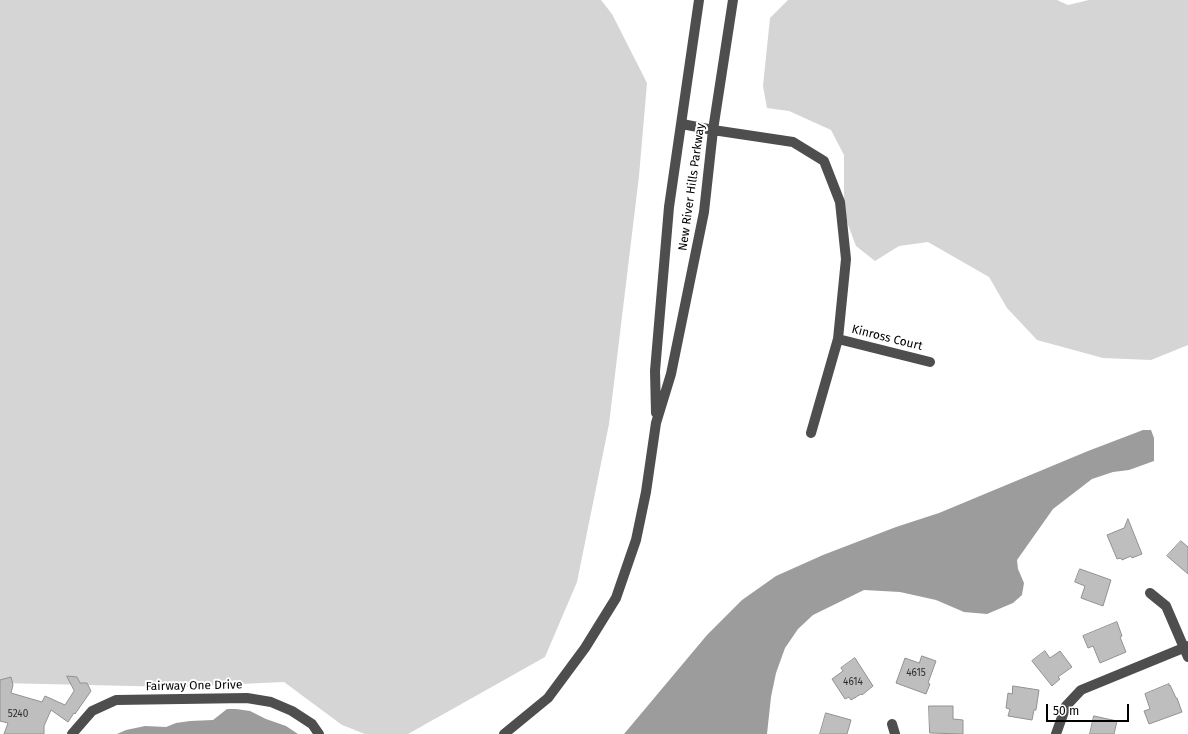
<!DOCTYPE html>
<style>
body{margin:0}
#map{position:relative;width:1188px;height:734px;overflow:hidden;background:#fff;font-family:"Fira Sans",sans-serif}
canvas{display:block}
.scale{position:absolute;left:1046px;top:704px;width:83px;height:18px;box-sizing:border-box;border:2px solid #000;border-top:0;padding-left:5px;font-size:12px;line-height:14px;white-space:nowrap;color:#000;-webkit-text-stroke:3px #fff;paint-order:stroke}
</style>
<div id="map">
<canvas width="1188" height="734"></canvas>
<div class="scale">50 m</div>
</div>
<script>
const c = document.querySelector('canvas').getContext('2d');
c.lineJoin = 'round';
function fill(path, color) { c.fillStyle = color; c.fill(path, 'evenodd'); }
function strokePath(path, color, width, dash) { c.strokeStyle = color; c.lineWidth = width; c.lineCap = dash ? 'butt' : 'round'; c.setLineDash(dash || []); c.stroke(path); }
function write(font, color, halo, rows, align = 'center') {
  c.font = font + ' "Fira Sans",sans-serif'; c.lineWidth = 4; c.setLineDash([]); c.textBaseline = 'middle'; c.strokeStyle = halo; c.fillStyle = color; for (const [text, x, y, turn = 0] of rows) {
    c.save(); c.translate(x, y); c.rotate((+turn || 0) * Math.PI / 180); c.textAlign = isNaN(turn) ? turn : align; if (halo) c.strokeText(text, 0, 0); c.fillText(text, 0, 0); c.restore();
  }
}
const green = new Path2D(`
 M0,0h601l11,14 35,69 -8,93 -30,248 -32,158 -32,75 -137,77h-43l-23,-9 -58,-43 -108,5 -176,-4z
 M788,0h269l11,5 21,-5h99v345l-37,15 -48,-2 -66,-18 -30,-32 -18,-31 -61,-35 -29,4 -24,15 -19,-15 -12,-32v-59l-13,-25 -42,-19 -22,-3 -4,-22 7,-68z`);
const water = new Path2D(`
 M1143,430h8l3,8v23l-25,9 -16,2 -21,7 -39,30 -36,51 1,9 6,14 -2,12 -9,8 -26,11 -23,-2 -28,-12 -36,-8 -36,-2 -51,25 -15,14 -13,19 -9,25 -5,24 -4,37h-143l83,-99 35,-35 34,-24 47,-21 73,-28 43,-14 149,-62z
 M227,709h9l14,2 16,8 20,7 12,8h-181l9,-4 19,-4 21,1 10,-4 14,-2 23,-1z`);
const building = new Path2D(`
 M1128,519l14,35 -10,4 -1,-2 -9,4 -1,-2 -4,1 -10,-24 17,-7z
 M1181,541l7,6v27l-21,-18z
 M1080,569l31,11 -8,26 -22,-8 4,-12 -10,-4z
 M1117,622l5,14 -2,1 6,15 -26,11 -7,-17 -5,2 -5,-12z
 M1045,651l5,7 10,-7 12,16 -14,10 2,2 -8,7 -20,-25z
 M922,656l14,5 -8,22 2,1 -4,10 -30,-11 9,-25 14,5z
 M855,658l18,28 -11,9 -1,-1 -10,6 -2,-3 -4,2 -13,-20 11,-8 -2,-3z
 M67,676l10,1 3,6h7l4,8 -16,23 -1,-1 -6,9 -17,-12 -7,16v8h-40l4,-11 -8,-2v-41l11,-3 2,8 -2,8 31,9 3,-6 20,9 9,-14z
 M1169,684v2l1,-1 6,13h1l5,14 -33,12 -5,-13 6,-2 -5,-15z
 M1013,686l26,4 -3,20h-2l-2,10 -24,-4 2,-7 -4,-1 2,-15 4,1z
 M929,706h24v13l10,1v14l-33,-1z
 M826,713l25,7 -4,14h-27z
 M1094,716l23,5 -3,13h-24z`);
const minor = new Path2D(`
 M682,124l31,6 80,12 31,19 16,41 6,57 -8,80 -27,94
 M838,339l92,23
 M656,413l-1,-42 14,-164 30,-207
 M1150,593l16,13 22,51
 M892,724l3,10
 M72,734l20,-23 24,-11 131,-2 24,4 21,9 20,13 7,10
 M504,734l44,-36 37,-50 31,-50 20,-58 10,-48 10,-69 15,-49 33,-162 9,-82 20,-130
 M1056,734l10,-28 15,-16 107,-44`);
const numberNames = [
 ["4615",916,673],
 ["4614",853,682],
 ["5240",18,714]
];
const streetNames = [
 ["New River Hills Parkway",692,187,-82],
 ["Kinross Court",887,338,14],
 ["Fairway One Drive",194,686,-1]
];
fill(green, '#d5d5d5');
fill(water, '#9c9c9c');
fill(building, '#bebebe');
strokePath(building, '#929292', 1);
strokePath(minor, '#4e4e4e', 10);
write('10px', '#303030', null, numberNames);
write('12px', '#000', '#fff', streetNames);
</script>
